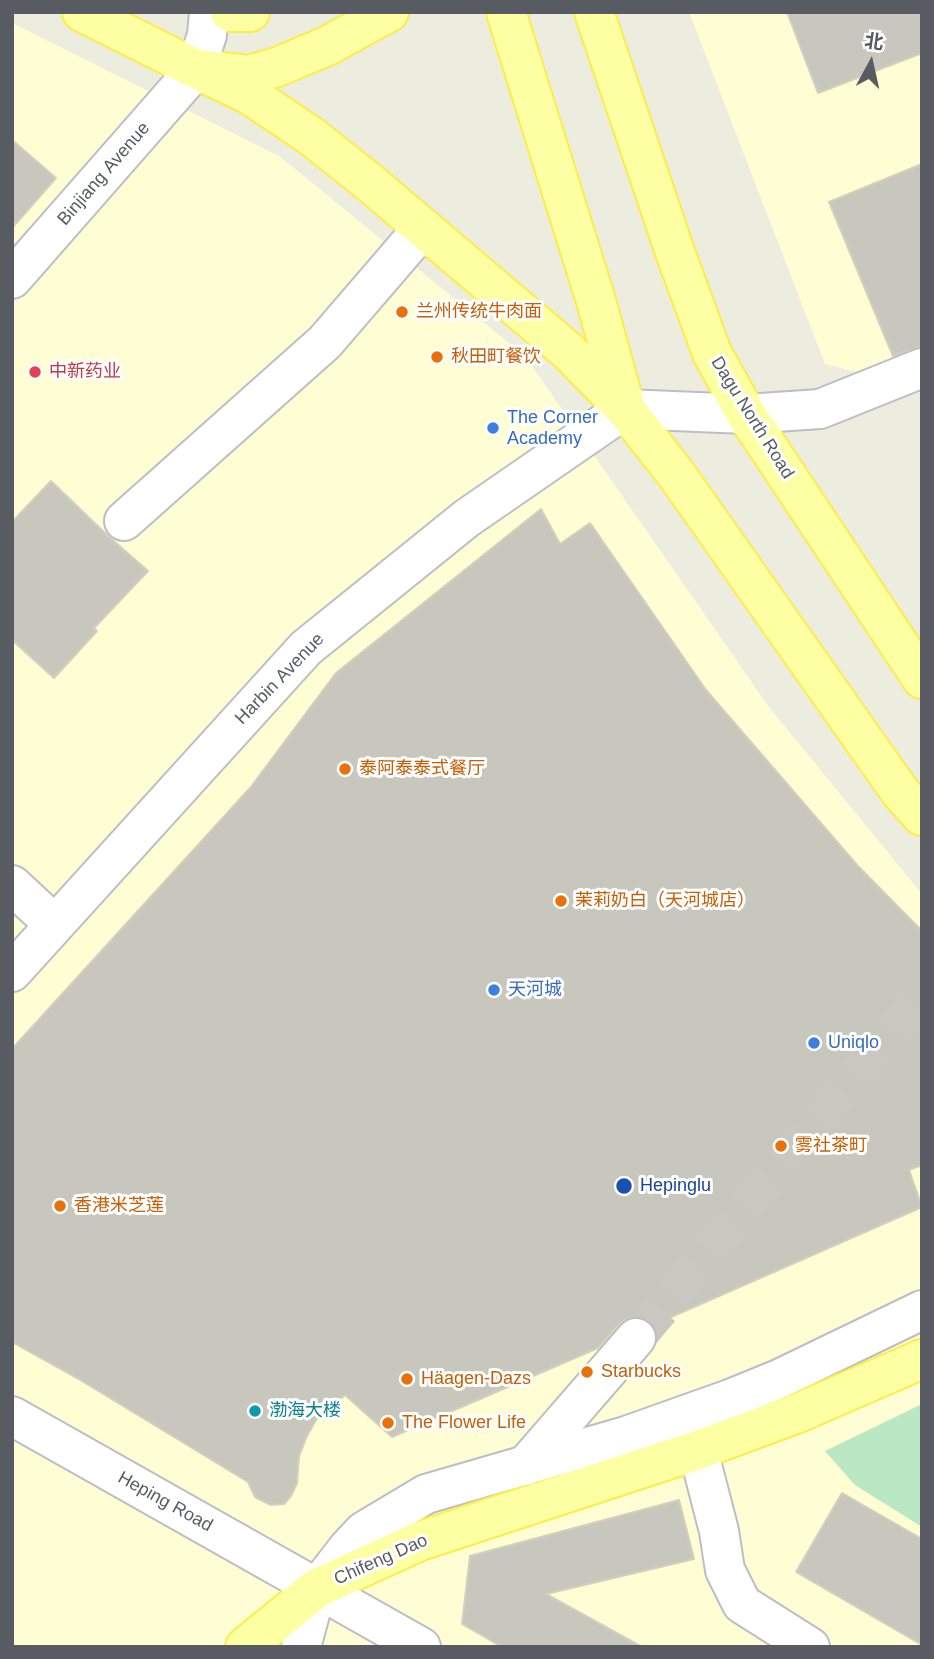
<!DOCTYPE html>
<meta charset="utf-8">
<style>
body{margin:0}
#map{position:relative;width:934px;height:1659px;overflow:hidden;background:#ededdf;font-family:Arial,"Noto Sans SC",sans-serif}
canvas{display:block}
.frame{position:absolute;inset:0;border:14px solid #585b62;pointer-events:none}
.north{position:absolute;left:836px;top:28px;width:70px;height:70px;-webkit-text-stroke:5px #fff;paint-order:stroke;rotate:8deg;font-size:19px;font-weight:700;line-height:28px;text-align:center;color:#585b62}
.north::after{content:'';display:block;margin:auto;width:24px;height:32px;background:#585b62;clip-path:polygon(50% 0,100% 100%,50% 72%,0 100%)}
</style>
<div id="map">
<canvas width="934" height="1659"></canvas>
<div class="frame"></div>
<div class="north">北</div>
</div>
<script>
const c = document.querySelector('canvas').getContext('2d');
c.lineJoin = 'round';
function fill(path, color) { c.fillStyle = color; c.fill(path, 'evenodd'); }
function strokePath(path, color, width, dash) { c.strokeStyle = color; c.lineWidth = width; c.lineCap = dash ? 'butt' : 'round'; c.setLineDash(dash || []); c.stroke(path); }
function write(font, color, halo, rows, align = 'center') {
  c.font = font + ' Arial,"Noto Sans SC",sans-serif'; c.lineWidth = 6; c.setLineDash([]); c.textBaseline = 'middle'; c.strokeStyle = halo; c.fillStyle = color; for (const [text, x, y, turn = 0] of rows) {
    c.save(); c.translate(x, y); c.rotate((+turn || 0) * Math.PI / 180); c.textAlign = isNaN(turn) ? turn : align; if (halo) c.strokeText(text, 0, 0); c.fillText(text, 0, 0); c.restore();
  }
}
const commercial = new Path2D(`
 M689,12h233v338l-58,24 -39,-10z
 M12,23l267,133 246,200 244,351 153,187v753h-910z`);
const green = new Path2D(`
 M922,1404v123l-67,-42 -30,-34z`);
const building = new Path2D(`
 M787,12h135v41l-104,40z
 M12,140l44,38 -44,50z
 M922,164v182l-29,10 -64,-154z
 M51,481l57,55 40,35 -54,57 3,3 -43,47 -42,-38v-118z
 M541,509l19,35 30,-21 116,167 151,175 65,66v234l-13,5 13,37 -269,118 -12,-8 -13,1 -9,6 -21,24 -206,89 -47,-42 -29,25 -9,16 -8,20 -2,27 -6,13 -7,8 -13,1 -16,-8 -7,-15 -166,-101 -70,-39v-293l238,-261 86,-115z
 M842,1493l80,46v106l-126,-73z
 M679,1500l15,59 -148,35 96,53h-140l-40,-23 8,-68z`);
const minorTunnel = new Path2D(`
 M636,1338l286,-342`);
const minor = new Path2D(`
 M12,279l184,-210 11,-34 2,-23
 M124,521l201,-179 98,-114
 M12,885l42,39
 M12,972l294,-324 161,-130 158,-109 121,5 74,-5 102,-41
 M12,1416l409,231
 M698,1450l21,81 6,39 17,34 68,43
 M525,1466l111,-128
 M301,1647l16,-59 31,-40 16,-17 62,-37 200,-58 104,-37 49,-20 143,-69`);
const major = new Path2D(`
 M82,12l114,57 53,6 28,-8 50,-21 62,-34
 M230,12h20
 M506,12l90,289 29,105
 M594,12l81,240 37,101 34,61 176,265
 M196,69l54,26 61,41 58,46 199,169 57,58 51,65 225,319 21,23
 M245,1647l72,-59 103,-47 278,-91 100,-37 124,-54`);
const markers = [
 [402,312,7,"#e8710a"],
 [437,357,7,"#e8710a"],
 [35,372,7,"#e0444e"],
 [493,428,7,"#3f7fe0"],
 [345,769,7,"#e8710a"],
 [561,901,7,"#e8710a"],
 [494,990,7,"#3f7fe0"],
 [814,1043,7,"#3f7fe0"],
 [781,1146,7,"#e8710a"],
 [624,1186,9,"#1a4fb4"],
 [60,1206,7,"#e8710a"],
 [587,1372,7,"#e8710a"],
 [407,1379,7,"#e8710a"],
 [255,1411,7,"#0f9aa8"],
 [388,1423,7,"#e8710a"]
];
const streetNames = [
 ["Binjiang Avenue",104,174,-49],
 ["Dagu North Road",752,418,58],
 ["Harbin Avenue",280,679,-46],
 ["Heping Road",165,1502,29],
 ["Chifeng Dao",381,1560,-24]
];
const foodNames = [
 ["兰州传统牛肉面",416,312],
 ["秋田町餐饮",451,357],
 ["泰阿泰泰式餐厅",359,769],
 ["茉莉奶白（天河城店）",575,901],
 ["雾社茶町",795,1146],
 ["香港米芝莲",74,1206],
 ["Starbucks",601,1372],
 ["Häagen-Dazs",421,1379],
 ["The Flower Life",402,1423]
];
const healthNames = [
 ["中新药业",49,372]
];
const shopNames = [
 ["The Corner",507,418],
 ["Academy",507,439],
 ["天河城",508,990],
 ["Uniqlo",828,1043]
];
const transitNames = [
 ["Hepinglu",640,1186]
];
const cultureNames = [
 ["渤海大楼",269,1411]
];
fill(commercial, '#fffdd3');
fill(green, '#b9e8c2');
fill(building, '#c8c7bd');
strokePath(building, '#d2d0bd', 2);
strokePath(minorTunnel, '#c8c8c0', 38, [38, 19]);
strokePath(minor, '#bdbec5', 42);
strokePath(major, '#fded48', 42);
strokePath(minor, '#fff', 38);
strokePath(major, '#fdffa3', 38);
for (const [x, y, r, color] of markers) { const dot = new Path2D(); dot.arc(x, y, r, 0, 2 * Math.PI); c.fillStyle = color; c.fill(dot); strokePath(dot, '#fff', 2.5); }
write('18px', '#585b62', '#fff', streetNames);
write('18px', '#c56008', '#fff', foodNames, 'left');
write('18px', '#be3a42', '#fff', healthNames, 'left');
write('18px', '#366cbe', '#fff', shopNames, 'left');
write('18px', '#164399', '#fff', transitNames, 'left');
write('18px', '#0d838f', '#fff', cultureNames, 'left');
</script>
